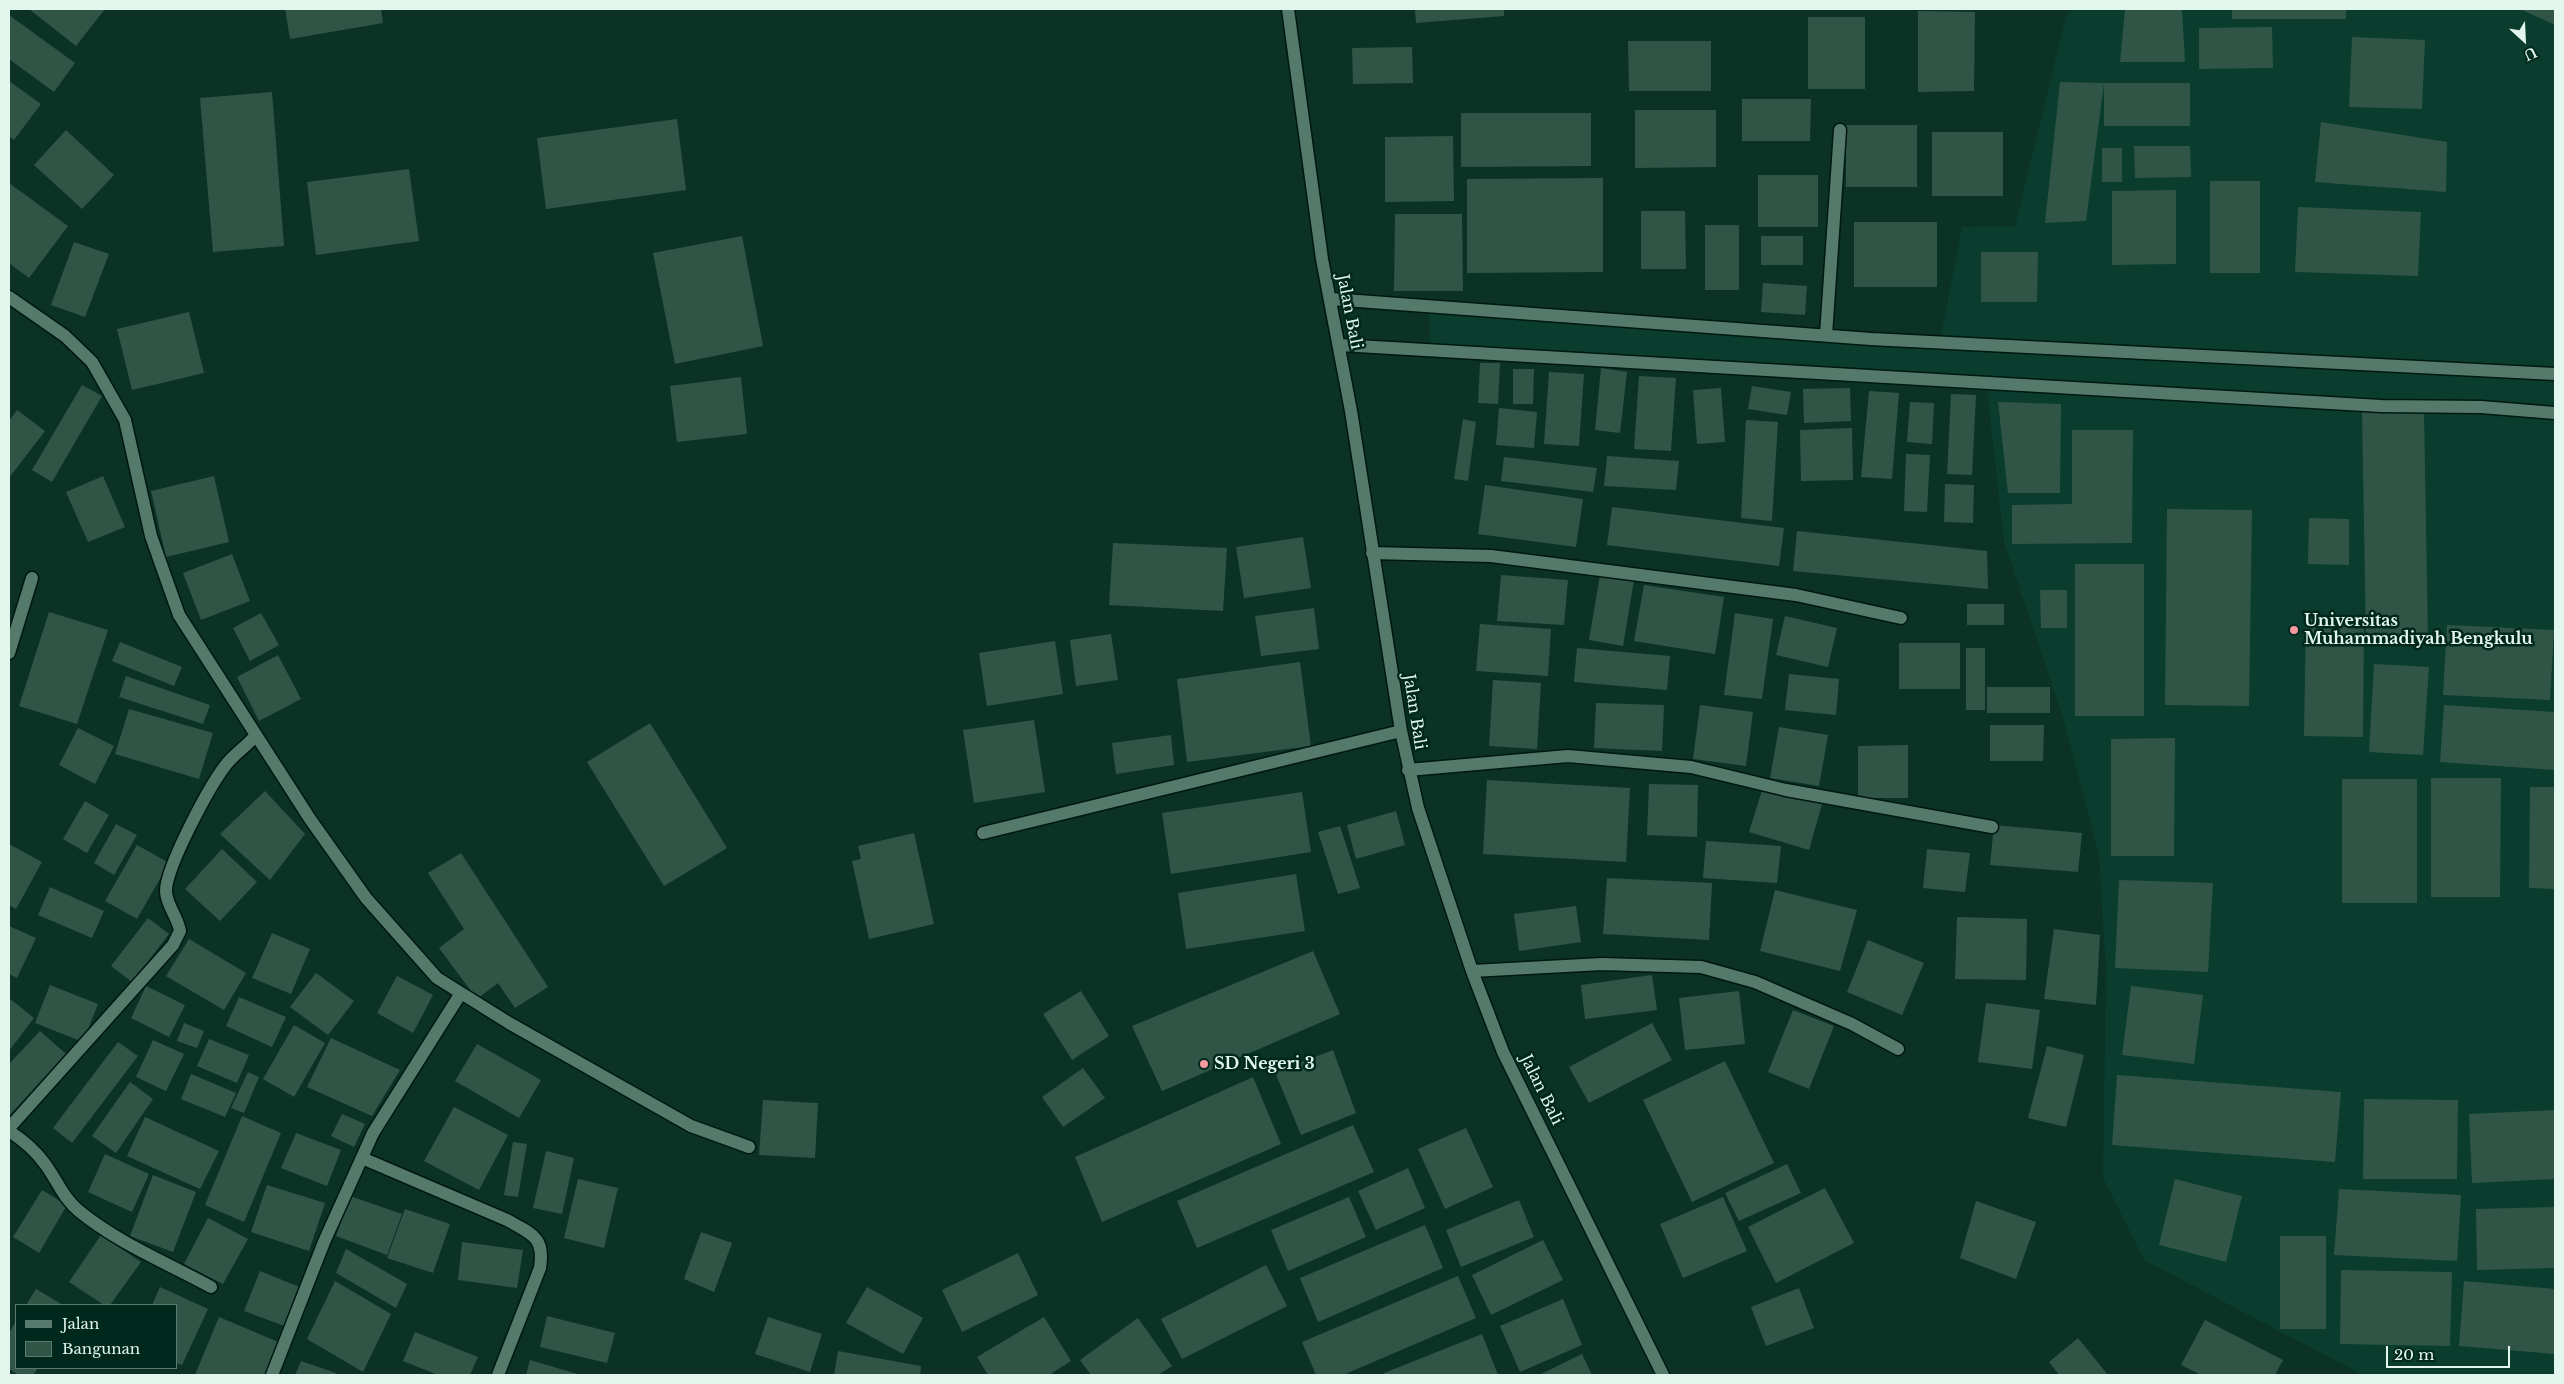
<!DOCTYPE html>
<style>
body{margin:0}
#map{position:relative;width:2564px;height:1384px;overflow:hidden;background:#0c3226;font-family:"Libre Baskerville",serif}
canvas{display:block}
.frame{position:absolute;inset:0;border:10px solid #e2f6ed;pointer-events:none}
.legend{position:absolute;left:15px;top:1304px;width:162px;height:65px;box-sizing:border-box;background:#01281c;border:1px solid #5b7a70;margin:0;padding:6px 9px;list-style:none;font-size:15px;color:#e2f6ed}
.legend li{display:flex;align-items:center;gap:10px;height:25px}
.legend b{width:25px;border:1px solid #5b7a70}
.north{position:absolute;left:2499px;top:15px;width:50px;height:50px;-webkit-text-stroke:4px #01281c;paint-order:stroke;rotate:155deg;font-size:14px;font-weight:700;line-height:20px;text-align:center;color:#e2f6ed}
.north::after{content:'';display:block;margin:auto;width:18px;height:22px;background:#e2f6ed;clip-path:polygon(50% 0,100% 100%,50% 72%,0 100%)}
.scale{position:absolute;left:2386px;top:1346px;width:124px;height:22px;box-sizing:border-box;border:2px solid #e2f6ed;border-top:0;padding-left:6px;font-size:15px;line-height:18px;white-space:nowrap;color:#e2f6ed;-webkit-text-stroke:4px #01281c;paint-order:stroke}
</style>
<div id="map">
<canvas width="2564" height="1384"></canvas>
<div class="frame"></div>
<ul class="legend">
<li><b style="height:6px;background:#557a6b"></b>Jalan</li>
<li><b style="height:14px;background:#305547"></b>Bangunan</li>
</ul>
<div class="north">U</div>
<div class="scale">20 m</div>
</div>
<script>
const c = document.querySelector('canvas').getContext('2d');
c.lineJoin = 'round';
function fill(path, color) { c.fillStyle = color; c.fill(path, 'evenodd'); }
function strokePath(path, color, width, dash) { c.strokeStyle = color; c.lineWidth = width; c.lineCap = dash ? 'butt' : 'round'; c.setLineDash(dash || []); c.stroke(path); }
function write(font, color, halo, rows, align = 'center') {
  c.font = font + ' "Libre Baskerville",serif'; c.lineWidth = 5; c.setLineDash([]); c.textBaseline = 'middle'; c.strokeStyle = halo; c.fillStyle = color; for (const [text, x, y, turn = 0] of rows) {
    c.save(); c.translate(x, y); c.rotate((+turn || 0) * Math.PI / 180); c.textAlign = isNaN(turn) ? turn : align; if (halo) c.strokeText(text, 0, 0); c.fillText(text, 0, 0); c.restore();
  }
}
const built = new Path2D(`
 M2074,9h481v1366h-192l-219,-115 -41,-82 3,-207 -7,-116 -36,-137 -59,-176 -17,-151 -556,-35 -2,-53 511,38 22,-114 53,-1 51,-210z`);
const building = new Path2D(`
 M29,9h76l-29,37z
 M285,9h96l2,14 -93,16z
 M1415,9h89v7l-88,7z
 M2125,9h57l3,53h-65z
 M2232,9h114v10h-114z
 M2520,9h35v16z
 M1918,11l57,1 -1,79 -56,1z
 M9,15l66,48 -21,29 -45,-33z
 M1808,17h57v72h-57z
 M2272,27l1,41 -74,1v-41z
 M2352,37l73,3 -3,69 -73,-2z
 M1628,41h83v50h-82z
 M1412,47l1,36 -60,1 -1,-36z
 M9,81l32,23 -27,36 -5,-4z
 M2060,82l44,1 -18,138 -41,2z
 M2104,83h86v43h-86z
 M272,92l12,154 -71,6 -13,-154z
 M1742,99h69l-1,42h-68z
 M1635,110h81v57l-81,1z
 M1461,113h130v53l-130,1z
 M677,119l9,71 -140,19 -9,-71z
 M2321,122l126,20 -1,50 -131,-10z
 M1846,125h71v62h-71z
 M66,130l48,45 -32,34 -48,-44z
 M1932,132h71v64h-71z
 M1453,136l1,65 -69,1v-65z
 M2134,146h56l1,31 -56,1z
 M2102,148h20v34h-20z
 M409,169l10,72 -103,14 -9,-73z
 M1758,175h60v52h-60z
 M1603,178v94l-136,1v-94z
 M2210,181h50v92h-50z
 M9,183l59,43 -39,52 -20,-15z
 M2176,190v74l-64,1v-74z
 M2298,207l123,5 -3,64 -123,-4z
 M1641,211h44l1,58h-45z
 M1395,214h67l1,77h-69z
 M1854,222h83v65h-83z
 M1705,225h34v65h-34z
 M742,236l21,110 -88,18 -22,-111z
 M1761,236h42v29h-42z
 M74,242l35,12 -24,63 -34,-12z
 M1981,252h57l-1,50h-56z
 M1763,283l44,3 -2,29 -44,-3z
 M189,312l15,61 -72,17 -15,-61z
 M1480,363h20l-2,41 -20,-1z
 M1601,368l26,4 -7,61 -25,-3z
 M1513,369h21l-1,35h-20z
 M1549,372l35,2 -5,72 -35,-2z
 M1639,376l37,2 -5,73 -37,-2z
 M741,377l6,57 -70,8 -7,-56z
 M82,385l20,11 -50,86 -20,-12z
 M1752,386l39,6 -4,23 -39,-6z
 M1721,388l4,54 -28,2 -4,-54z
 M1850,388l1,33 -47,2 -1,-34z
 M1869,391l30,2 -7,86 -31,-2z
 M1951,394l25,1 -4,80 -25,-1z
 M1910,402l24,1 -2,41 -25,-2z
 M1998,402l63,2 -1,89h-52z
 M1499,408l38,4 -3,36 -38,-3z
 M17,410l28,21 -36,47v-57z
 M2362,412h62l4,228 -62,1z
 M1463,419l13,3 -8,59 -14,-2z
 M1746,420l32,2 -6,99 -31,-3z
 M1852,428l1,52 -52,1 -1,-51z
 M2072,430h61l-1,113 -120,1v-39l60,-1z
 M1906,454l24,1 -3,57 -23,-1z
 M1607,456l72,5 -3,29 -72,-4z
 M1504,457l93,11 -4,24 -92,-11z
 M103,476l22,51 -37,15 -22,-50z
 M214,476l15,66 -63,15 -15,-66z
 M1945,484l29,1 -1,38 -29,-1z
 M1485,485l98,14 -7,48 -98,-13z
 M1612,507l172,21 -5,38 -172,-21z
 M2167,509l85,1 -3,196 -84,-1z
 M2309,518l40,1v46l-41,-1z
 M1797,531l190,20 1,38 -195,-18z
 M1303,537l8,51 -67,10 -8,-51z
 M1113,543l114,5 -4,63 -114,-6z
 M232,554l18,47 -49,19 -18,-47z
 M2075,564h69v152h-69z
 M1501,575l67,5 -4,45 -67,-4z
 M1600,575l34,5 -11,66 -34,-6z
 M1644,585l80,12 -9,57 -81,-13z
 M2040,590h27v38h-26z
 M1967,604h37v21h-37z
 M1314,608l5,41 -58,7 -6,-40z
 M49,612l59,18 -31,94 -58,-18z
 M261,613l18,32 -29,16 -17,-33z
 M1735,613l38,6 -11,80 -38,-4z
 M1785,616l52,12 -9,39 -52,-12z
 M2306,619h58l-1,118 -59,-1z
 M1480,624l71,5 -3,47 -72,-5z
 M2447,625l107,5 -4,70 -107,-5z
 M1111,634l7,46 -42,6 -6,-46z
 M1055,641l8,53 -76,12 -8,-53z
 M120,642l62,25 -8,19 -62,-25z
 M1899,643h61v46h-61z
 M1577,648l93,8 -3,34 -93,-8z
 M1966,648h19v62h-19z
 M278,655l23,44 -42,22 -22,-44z
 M1300,662l11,84 -124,16 -10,-83z
 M2374,664l55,3 -6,88 -54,-3z
 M1789,674l50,5 -3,36 -51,-5z
 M126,676l84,29 -7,19 -84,-27z
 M1493,680l48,3 -4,66 -48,-3z
 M1987,687h63v26h-63z
 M1596,703l68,2 -2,46 -68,-3z
 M1700,705l53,7 -7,54 -53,-7z
 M2444,705l111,7v58l-115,-8z
 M129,709l84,24 -14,46 -84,-25z
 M1034,720l11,72 -71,11 -11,-73z
 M650,723l77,125 -63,38 -77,-124z
 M1990,725h54l-1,36h-53z
 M1779,727l49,8 -9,51 -49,-8z
 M78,728l36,18 -19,38 -36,-19z
 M1171,735l3,30 -58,9 -4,-31z
 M2175,738l-1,118h-63v-117z
 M1908,745v53h-50v-52z
 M2431,778h70l-1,119h-69z
 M2342,779h75v124h-75z
 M1487,780l143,8 -4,74 -143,-8z
 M1649,784l49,1 -1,52 -50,-2z
 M1763,787l59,17 -13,46 -60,-18z
 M2530,787h25v102l-26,-1z
 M265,791l40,43 -35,46 -50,-46z
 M1302,792l9,60 -140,22 -9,-61z
 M85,801l24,14 -22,38 -24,-14z
 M1396,811l9,34 -49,14 -9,-34z
 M116,824l21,11 -23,40 -20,-12z
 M1994,825l88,8 -4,39 -88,-7z
 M1340,826l20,62 -22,6 -20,-62z
 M914,833l20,91 -65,15 -17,-78 9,-2 -3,-13z
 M1706,841l75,5 -4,37 -74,-5z
 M9,844l33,18 -26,47 -7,-4z
 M137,845l32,18 -32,56 -32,-18z
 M222,849l35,33 -37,39 -35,-32z
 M1927,849l43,4 -5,39 -42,-4z
 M461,853l87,134 -33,21 -17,-25 -21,16 -38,-51 25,-19 -36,-56z
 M1296,874l9,57 -119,18 -8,-56z
 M1607,878l105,5 -3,57 -106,-6z
 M2119,880l94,3 -5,89 -93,-4z
 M50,887l54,24 -12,27 -54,-23z
 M1775,890l82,20 -17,61 -80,-20z
 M1576,906l5,36 -62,9 -5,-37z
 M1957,917l70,2 -1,61 -71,-1z
 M148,918l21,16 -37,48 -21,-16z
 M9,926l27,12 -19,40 -8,-4z
 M2054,929l46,6 -4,70 -52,-6z
 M272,933l38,16 -19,45 -39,-16z
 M189,939l57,34 -22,37 -58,-34z
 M1868,940l56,23 -22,52 -55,-23z
 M1313,951l27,63 -178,77 -30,-65z
 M316,973l38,28 -26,34 -38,-28z
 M1652,975l5,35 -72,9 -4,-34z
 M397,976l36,19 -20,38 -36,-20z
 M50,985l48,19 -15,38 -48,-19z
 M146,986l39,19 -16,32 -38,-19z
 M2131,986l72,9 -9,69 -72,-9z
 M1081,991l28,45 -37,24 -29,-46z
 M1739,991l6,53 -60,6 -6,-52z
 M239,997l47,20 -14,30 -46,-21z
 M9,998l25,20 -25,33z
 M1986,1003l54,7 -8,59 -54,-7z
 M1793,1010l41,16 -25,63 -41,-17z
 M184,1023l20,8 -7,17 -20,-7z
 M1652,1023l20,37 -83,43 -20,-36z
 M294,1025l31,18 -31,54 -31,-18z
 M40,1031l26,23 -57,62v-52z
 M331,1038l69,32 -28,46 -65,-29z
 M209,1039l40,16 -12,28 -40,-17z
 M153,1040l31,14 -18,37 -30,-14z
 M118,1042l20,14 -66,87 -19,-15z
 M477,1044l64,36 -22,38 -64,-37z
 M2047,1046l37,9 -18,72 -38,-9z
 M1333,1050l23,63 -55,22 -26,-63z
 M1725,1061l49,102 -82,39 -49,-102z
 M1083,1068l22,30 -42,29 -21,-30z
 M248,1072l11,5 -15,36 -13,-5z
 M191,1074l45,19 -11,24 -44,-18z
 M2117,1075l224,17 -6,70 -223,-17z
 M1253,1077l28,67 -179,78 -27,-65z
 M130,1082l23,17 -37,54 -24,-17z
 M2364,1099l94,1 -1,79h-94z
 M763,1100l55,3 -3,55 -56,-3z
 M454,1107l54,28 -29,55 -55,-29z
 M2555,1110v69l-83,4 -3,-69z
 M342,1114l23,10 -11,23 -23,-11z
 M242,1116l39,17 -37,89 -39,-17z
 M145,1117l74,34 -19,38 -73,-33z
 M1353,1125l21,47 -177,76 -20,-47z
 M1466,1128l27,59 -48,22 -27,-60z
 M296,1133l45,17 -14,36 -46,-18z
 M513,1142l14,2 -9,53 -14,-2z
 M546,1151l28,7 -12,56 -29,-6z
 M105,1154l44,20 -17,38 -44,-20z
 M1787,1164l14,29 -62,28 -14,-28z
 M1408,1168l17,40 -49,22 -18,-39z
 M153,1175l43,17 -23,60 -43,-16z
 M578,1179l40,9 -14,60 -40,-10z
 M2175,1179l67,17 -16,66 -67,-17z
 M267,1185l58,18 -16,48 -58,-19z
 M1825,1188l29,55 -78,40 -28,-56z
 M2339,1189l122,6 -4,66 -123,-6z
 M42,1190l25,15 -28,48 -26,-16z
 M350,1196l52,18 -15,41 -51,-19z
 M1349,1197l17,40 -78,34 -17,-41z
 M1723,1197l24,54 -64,27 -23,-54z
 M1519,1200l15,37 -73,30 -15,-37z
 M1976,1201l60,21 -20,57 -56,-21z
 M2555,1207v61l-78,2 -1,-61z
 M405,1209l45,15 -17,49 -46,-15z
 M208,1218l40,21 -25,45 -39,-20z
 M1425,1225l18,43 -125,54 -18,-44z
 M701,1232l31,11 -18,49 -30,-13z
 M101,1235l40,27 -31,43h-6l-35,-23z
 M2280,1236h46v93h-46z
 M1543,1240l20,40 -72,35 -19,-40z
 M462,1242l61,8 -6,38 -59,-8z
 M346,1249l61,35 -11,24 -60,-35z
 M1018,1253l20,42 -76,37 -20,-42z
 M1266,1265l21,41 -105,53 -21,-40z
 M2341,1270l111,2 -2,74 -110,-2z
 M260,1271l42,17 -15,39 -43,-16z
 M1458,1276l18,42 -133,57h-27l-14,-33z
 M335,1281l56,33 -28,58 -56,-33z
 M2464,1281l91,8v65l-96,-8z
 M160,1287l48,22 -26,56 -6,-2v-58h-24z
 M867,1287l56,31 -20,36 -57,-31z
 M1799,1288l15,40 -48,18 -15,-39z
 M36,1289l27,16h-37z
 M1563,1299l19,46 -62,27 -20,-46z
 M547,1316l68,17 -8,30 -67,-16z
 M219,1317l64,27 -13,31h-75z
 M768,1317l54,17 -12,38 -55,-18z
 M1044,1317l27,44 -22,14h-61l-11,-18z
 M1138,1318l34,48 -14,9h-67l-11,-15z
 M2205,1320l78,40 -8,15h-74l-20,-10z
 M16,1321v47h22l-5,7h-14l-10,-6v-36z
 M415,1332l63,25 -8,18h-32l-35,-14z
 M1482,1334l16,41h-113l-1,-2z
 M2078,1338l30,37h-49l-10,-13z
 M838,1351l83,15 -1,9h-86z
 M1582,1354l10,21h-53z
 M530,1360l51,15h-55z
 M301,1361l35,12 -1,2h-40z`);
const minor = new Path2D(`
 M1288,9l34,250 29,152 50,320 17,77 54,163 31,81 160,323
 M9,297l56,39 27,26 33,58 26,116 28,79 131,204 56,79 71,80 72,45 182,103 58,21
 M1331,299l540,40 684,35
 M1826,335l14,-205
 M1340,345l1041,61 100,1 74,6
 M1372,553l119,3 305,39 105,23
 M9,653l23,-75
 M1408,770l160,-14 123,11 95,23 206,37
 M983,833l418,-102
 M1472,971l130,-7 99,3 54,15 97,42 46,25
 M9,1128l164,-183 7,-14c-2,-14 -14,-26 -14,-40 0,-24 43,-104 59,-125 8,-11 21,-19 30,-30
 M9,1131c14,9 26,19 36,33 12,16 18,34 34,47 39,32 88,52 132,76
 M362,1158l145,62c25,14 38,17 33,48l-42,107
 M272,1375l52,-133 49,-109 88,-140`);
const markers = [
 [2294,630,5,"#f49aa0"],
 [1204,1064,5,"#f49aa0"]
];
const streetNames = [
 ["Jalan Bali",1349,312,79],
 ["Jalan Bali",1414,712,81],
 ["Jalan Bali",1541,1090,64]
];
const poiNames = [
 ["Universitas",2304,621],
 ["Muhammadiyah Bengkulu",2304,639],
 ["SD Negeri 3",1214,1064]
];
fill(built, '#0a3d2e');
fill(building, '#305547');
strokePath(minor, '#00180f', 15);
strokePath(minor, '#557a6b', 12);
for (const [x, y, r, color] of markers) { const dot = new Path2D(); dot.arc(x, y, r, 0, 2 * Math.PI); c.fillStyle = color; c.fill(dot); strokePath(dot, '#01281c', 2); }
write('16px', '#e2f6ed', '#01281c', streetNames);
write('bold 16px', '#e2f6ed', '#01281c', poiNames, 'left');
</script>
